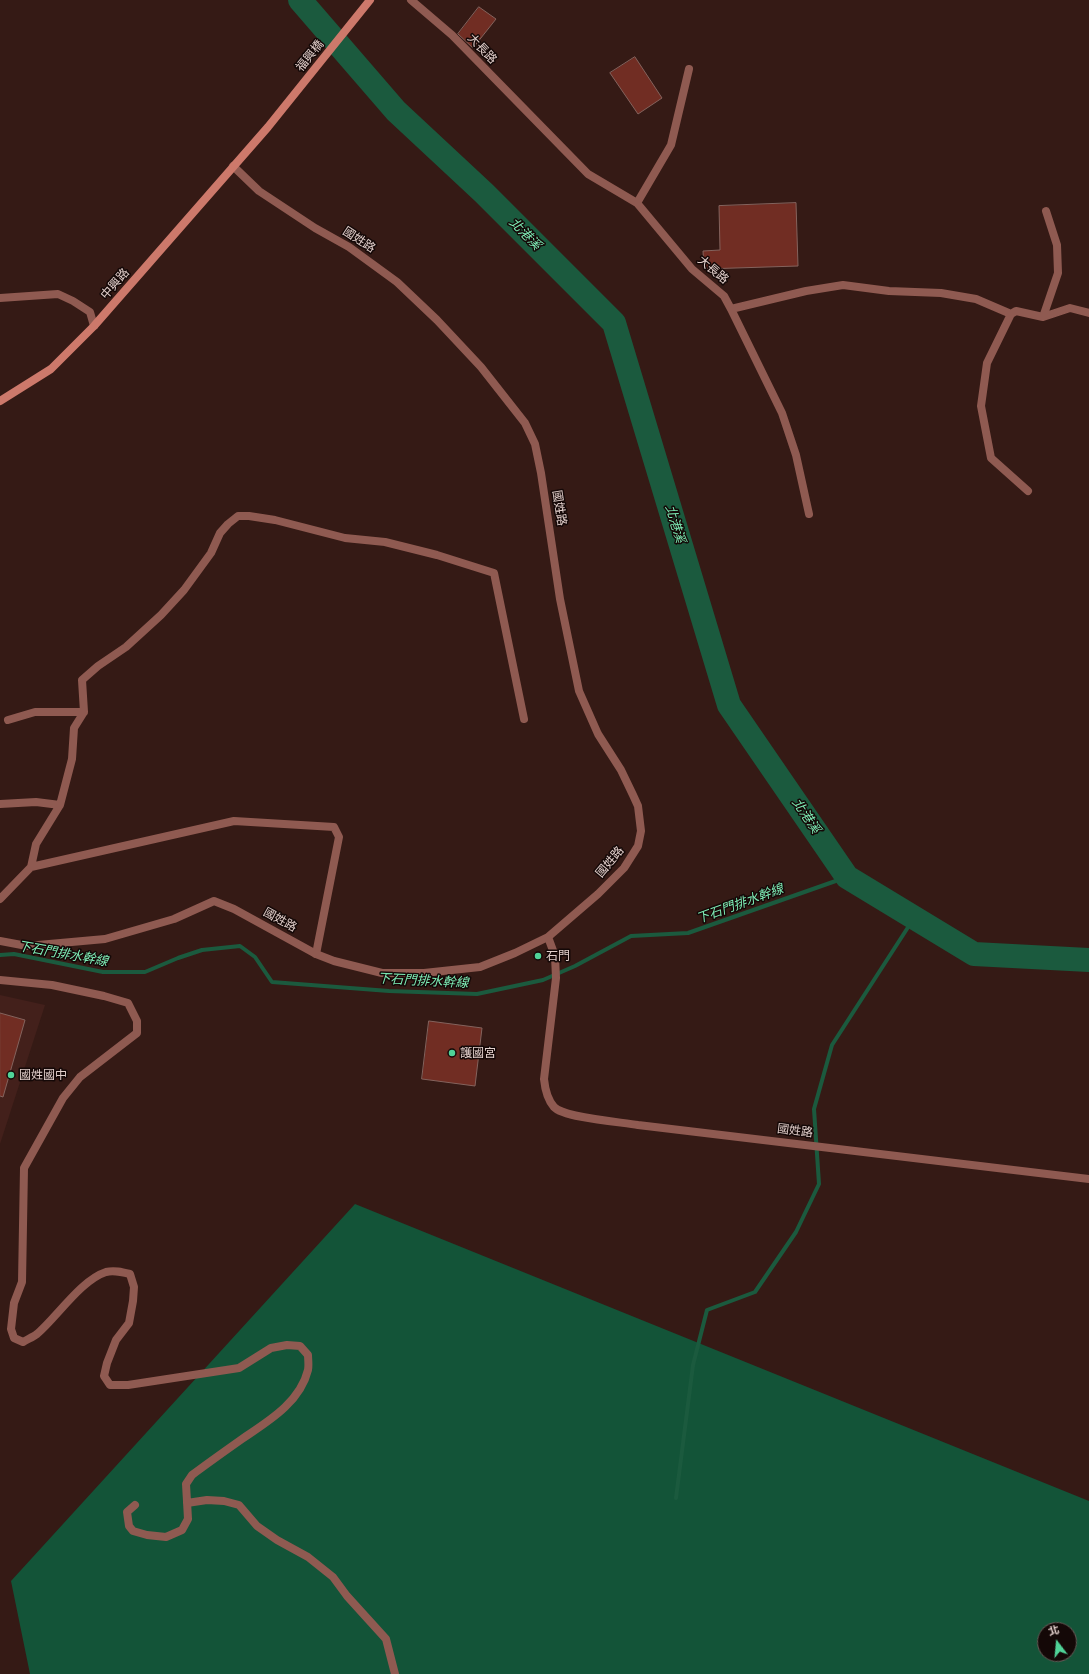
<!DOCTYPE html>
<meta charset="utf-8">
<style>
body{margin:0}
#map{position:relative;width:1089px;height:1674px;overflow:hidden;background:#351a15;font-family:"Alegreya Sans","Noto Sans TC",sans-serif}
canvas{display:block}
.north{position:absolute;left:1037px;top:1622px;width:40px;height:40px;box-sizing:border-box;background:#140807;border:1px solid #665855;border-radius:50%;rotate:344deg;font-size:11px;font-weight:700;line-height:16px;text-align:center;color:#e2cfcb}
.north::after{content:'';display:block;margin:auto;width:14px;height:18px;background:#50d398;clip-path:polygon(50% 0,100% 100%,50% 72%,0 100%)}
</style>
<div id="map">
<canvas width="1089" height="1674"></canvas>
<div class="north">北</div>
</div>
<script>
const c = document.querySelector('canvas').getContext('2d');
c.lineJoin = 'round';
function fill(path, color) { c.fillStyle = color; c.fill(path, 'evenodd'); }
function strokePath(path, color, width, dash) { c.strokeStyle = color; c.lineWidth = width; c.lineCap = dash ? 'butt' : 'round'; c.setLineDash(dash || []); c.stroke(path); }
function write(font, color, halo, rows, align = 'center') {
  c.font = font + ' "Alegreya Sans","Noto Sans TC",sans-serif'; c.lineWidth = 3; c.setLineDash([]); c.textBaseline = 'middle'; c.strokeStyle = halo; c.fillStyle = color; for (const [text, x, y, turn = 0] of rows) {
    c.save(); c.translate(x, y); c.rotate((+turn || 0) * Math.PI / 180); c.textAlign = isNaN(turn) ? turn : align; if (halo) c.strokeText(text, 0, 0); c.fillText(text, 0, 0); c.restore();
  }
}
const built = new Path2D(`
 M0,995l45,10 -45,139z`);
const forest = new Path2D(`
 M355,1204l734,297v173h-1059l-19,-93zM1045,1630h24v24h-24z`);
const stream = new Path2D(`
 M0,955l14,-1 89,18h42l33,-14 24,-8 38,-4 15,11 17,25 117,9 88,3 66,-14 32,-14 56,-30 57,-3 159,-56
 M676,1498l17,-133 14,-55 48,-18 41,-60 23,-48 -5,-75 18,-64 82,-127`);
const river = new Path2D(`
 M300,0l96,111 88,82 130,130 115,382 118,172 127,77 115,6`);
const building = new Path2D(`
 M479,7l17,12 -23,29 -15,-14z
 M635,57l27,41 -24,16 -28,-41z
 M796,203l2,63 -94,3 -1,-18 17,-1 -1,-44z
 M0,1013l25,7 -22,77 -3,-1z
 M429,1021l53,7 -7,58 -53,-7z`);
const minor = new Path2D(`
 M411,0l41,35 136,139 49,29 55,66 32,27 7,13 75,-18 37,-6 46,6 52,2 35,6 35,15 5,-3 27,6 27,-9 19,5
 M637,203l34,-58 18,-76
 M0,298l58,-4 15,7 17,11 4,14
 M731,309l51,104 14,42 13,59
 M1011,314l-24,49 -6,43 10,52 37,33
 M1043,317l15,-44 -1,-28 -11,-34
 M8,720l27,-8h49
 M0,804l36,-2 24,3 -24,39 -5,23 -31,32
 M60,805l12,-46 2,-31 10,-16 -2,-32 16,-14 28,-19 35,-32 23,-25 27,-37 9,-20 8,-9 10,-8h11l26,4 70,18 40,4 52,13 57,18 30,146
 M31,867l203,-46 100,6 5,10 -23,117
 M0,980l52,5 52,11 24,7 9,18v12l-57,44 -17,21 -39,70 -2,114 -8,21 -3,26 3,9 9,4c5,-3 10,-5 14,-8 20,-17 44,-54 69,-62 8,-2 16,0 24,2l4,13 -1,14 -4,22 -13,17 -9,23 -3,13 6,9h18l111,-17 32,-20 16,-3 13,1 8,9c0,4 1,10 0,15 -8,33 -41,52 -66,69 -17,12 -34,24 -50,36l-6,9 2,35 -6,11 -16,7 -19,-2 -14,-4 -4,-5 -2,-14 8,-7
 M187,1503l20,-3 17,1 15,4 18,21 20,14 31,17 25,20 14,19 39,43 9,35`);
const tertiary = new Path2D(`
 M548,937l7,19 1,22 -12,101c1,10 3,20 10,28 10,11 67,15 84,18l451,54
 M0,941l27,5 78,-7 69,-20 40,-18 20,8 82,45 18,7 48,12h42l56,-6 35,-14 33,-16 50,-43 26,-26 14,-22 3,-15 -3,-25 -5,-11 -12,-25 -23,-36 -19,-43 -19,-92 -19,-126 -6,-29 -10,-21 -44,-56 -44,-47 -40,-38 -48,-35 -34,-19 -56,-37 -26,-25`);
const secondary = new Path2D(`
 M0,401l51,-32 43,-43 174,-199 102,-127`);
const markers = [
 [538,956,4,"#50d398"],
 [452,1053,4,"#50d398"],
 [11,1075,4,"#50d398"]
];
const streetNames = [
 ["大長路",482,49,46],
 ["福興橋",310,56,-51],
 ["國姓路",359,240,33],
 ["大長路",713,270,40],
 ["中興路",115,284,-49],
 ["國姓路",559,508,81],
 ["國姓路",610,862,-50],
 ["國姓路",280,920,29],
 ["國姓路",795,1131,7]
];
const poiNames = [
 ["石門",546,956],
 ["護國宮",460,1053],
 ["國姓國中",19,1075]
];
const waterNames = [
 ["北港溪",525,234,45],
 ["北港溪",675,524,73],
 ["北港溪",806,816,56],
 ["下石門排水幹線",740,904,-20],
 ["下石門排水幹線",63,954,10],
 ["下石門排水幹線",423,981,3]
];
fill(built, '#43201b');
fill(forest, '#135438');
strokePath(stream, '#1b5a3e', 4);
strokePath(river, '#1b5a3e', 24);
fill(building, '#712d23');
strokePath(building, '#84635d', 1);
strokePath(minor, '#8f5a51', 8);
strokePath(tertiary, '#8f5a51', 8);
strokePath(secondary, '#cd796b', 8);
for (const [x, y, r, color] of markers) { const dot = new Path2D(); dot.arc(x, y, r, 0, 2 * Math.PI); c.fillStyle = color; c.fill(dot); strokePath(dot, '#140807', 1.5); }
write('12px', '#e2cfcb', '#140807', streetNames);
write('12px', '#e2cfcb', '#140807', poiNames, 'left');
write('italic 13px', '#7eedb6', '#140807', waterNames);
</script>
